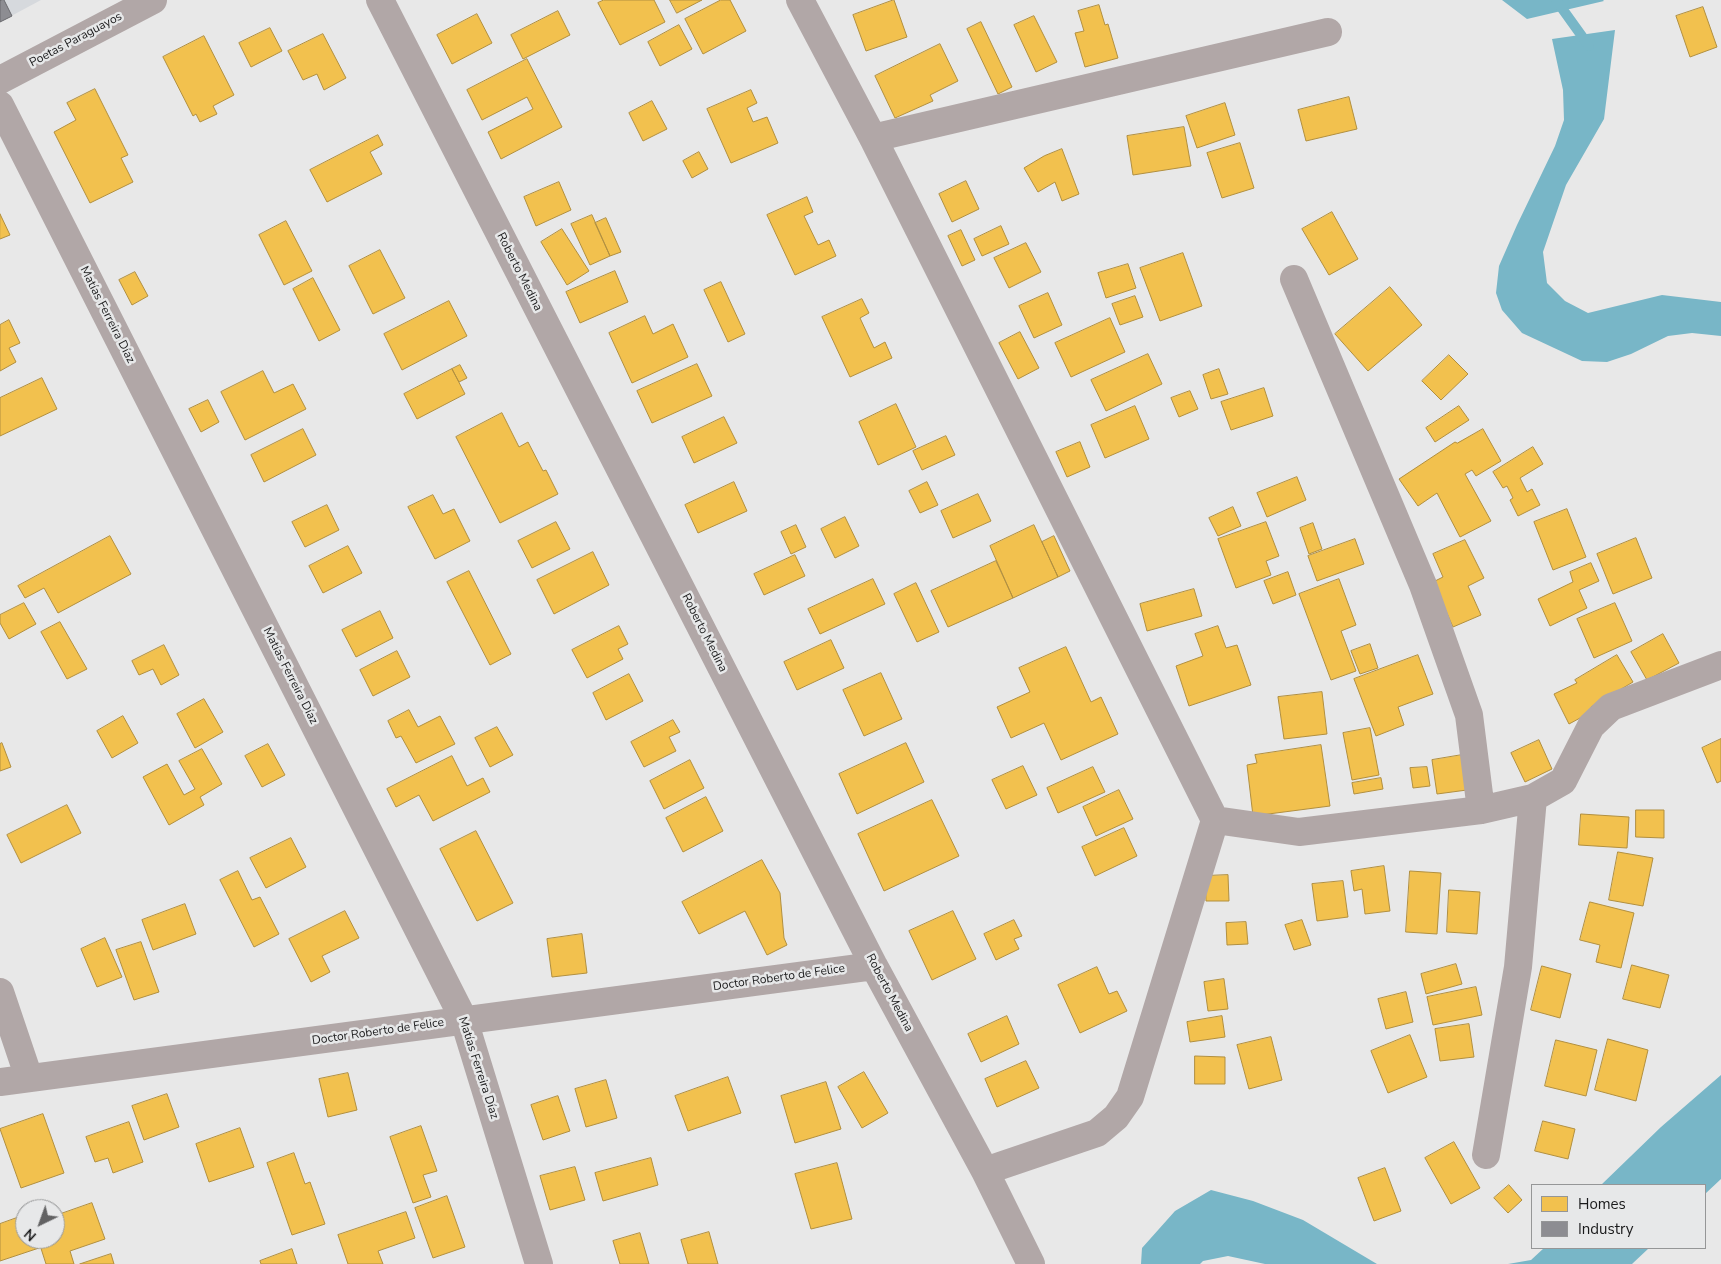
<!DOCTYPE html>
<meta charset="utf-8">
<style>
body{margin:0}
#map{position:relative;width:1721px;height:1264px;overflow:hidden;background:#e8e8e8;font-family:"Nunito Sans",sans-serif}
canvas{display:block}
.legend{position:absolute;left:1531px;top:1184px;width:175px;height:65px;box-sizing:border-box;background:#e7e8e9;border:1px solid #959697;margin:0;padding:6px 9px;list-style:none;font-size:15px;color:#1a1a1b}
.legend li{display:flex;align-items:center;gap:10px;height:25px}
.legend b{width:25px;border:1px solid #959697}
.north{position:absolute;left:15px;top:1199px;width:50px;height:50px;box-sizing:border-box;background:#e7e8e9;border:1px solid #959697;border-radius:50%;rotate:222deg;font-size:14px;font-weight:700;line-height:20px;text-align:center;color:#1a1a1b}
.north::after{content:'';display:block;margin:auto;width:18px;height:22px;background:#626263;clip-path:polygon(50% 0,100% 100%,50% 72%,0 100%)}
</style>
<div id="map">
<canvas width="1721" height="1264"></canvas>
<ul class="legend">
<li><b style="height:14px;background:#f2c14e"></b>Homes</li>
<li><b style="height:14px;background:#8d8d92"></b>Industry</li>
</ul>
<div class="north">N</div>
</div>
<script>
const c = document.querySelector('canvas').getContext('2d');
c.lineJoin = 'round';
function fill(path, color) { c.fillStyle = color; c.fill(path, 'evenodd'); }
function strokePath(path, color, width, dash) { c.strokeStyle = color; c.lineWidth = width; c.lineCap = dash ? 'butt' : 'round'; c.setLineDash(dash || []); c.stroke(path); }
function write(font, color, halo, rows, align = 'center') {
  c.font = font + ' "Nunito Sans",sans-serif'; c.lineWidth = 5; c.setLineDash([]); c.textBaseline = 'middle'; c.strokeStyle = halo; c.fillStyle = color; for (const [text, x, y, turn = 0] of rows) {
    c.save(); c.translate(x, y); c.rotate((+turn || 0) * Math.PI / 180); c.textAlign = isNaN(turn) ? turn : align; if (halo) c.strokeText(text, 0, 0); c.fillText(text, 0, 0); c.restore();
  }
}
const built = new Path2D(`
 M0,0h41l-41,22z`);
const water = new Path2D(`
 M1502,0h101l1,1 -77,18z
 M1615,30l-11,89 -38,66 -23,67 4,31 18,18 23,12 74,-18 59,7v34l-29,-3 -24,3 -37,18 -24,8 -25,-1 -60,-28 -20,-23 -6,-17 3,-27 18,-41 38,-79 9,-26 -1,-30 -11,-51z
 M1721,1075v104l-16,15v-9h-104l60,-58z
 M1211,1190l42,11 50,19 74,44h-112l-37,-8 -25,5 -3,3h-59l1,-16 33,-37z
 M1544,1248h105l-17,16h-124l23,-4z`);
const homes = new Path2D(`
 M604,0h50l11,22 -45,23 -22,-42z
 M670,0h32l-25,13z
 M721,0h9l16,31 -43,23 -18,-35z
 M894,0l13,37 -41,14 -13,-36z
 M1099,5l6,20 3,-1 10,34 -33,9 -10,-34 9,-2 -6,-20z
 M1703,7l14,40 -27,10 -14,-41z
 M558,11l12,24 -47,24 -12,-24z
 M477,14l15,29 -40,21 -15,-29z
 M1034,16l23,46 -21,10 -22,-47z
 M981,22l31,65 -14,7 -31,-65z
 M679,25l13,24 -32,17 -12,-24z
 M270,28l12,23 -31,16 -12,-24z
 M323,34l23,44 -22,12 -7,-16 -14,6 -15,-29z
 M204,36l30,59 -21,11 4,8 -17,8 -4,-8 -3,2 -30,-59z
 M940,44l18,37 -28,14 3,6 -38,17 -20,-42z
 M527,59l35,68 -61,32 -13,-27 45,-23 -6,-12 -45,23 -15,-30z
 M95,89l33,66 -7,3 12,24 -43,21 -36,-71 22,-12 -9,-17z
 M751,90l6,13 -10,5 6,14 14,-5 11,26 -47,20 -24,-54z
 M1349,97l8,32 -51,12 -8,-31z
 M652,101l15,28 -24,12 -14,-28z
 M1225,103l10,32 -38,13 -11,-32z
 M1184,127l7,39 -58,9 -6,-39z
 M378,135l5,10 -13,7 12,22 -55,28 -17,-32z
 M1240,143l14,45 -32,10 -15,-45z
 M1062,149l17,45 -17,7 -7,-19 -17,10 -14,-24 20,-12z
 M699,152l9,17 -16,9 -9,-17z
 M966,181l13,28 -27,13 -13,-28z
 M559,182l12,28 -35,16 -12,-29z
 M807,197l6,15 -9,4 14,29 11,-5 7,16 -41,19 -28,-60z
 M1332,212l26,47 -29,16 -27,-46z
 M0,214l10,21 -10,4z
 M592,215l18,41 -20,9 -19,-41z
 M606,218l15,34 -11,4 -15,-33z
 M286,221l26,50 -28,14 -25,-50z
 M1001,226l8,18 -27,12 -8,-17z
 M562,229l27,42 -22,14 -26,-43z
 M961,230l14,30 -13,6 -14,-30z
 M1026,243l15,29 -32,16 -15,-30z
 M380,250l25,48 -32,16 -24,-48z
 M1183,253l19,53 -42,15 -20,-53z
 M1128,264l8,24 -30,10 -8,-25z
 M615,271l13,31 -48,21 -14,-31z
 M135,272l13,24 -16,9 -13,-25z
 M313,278l27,52 -21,11 -26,-52z
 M721,282l24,52 -17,8 -24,-52z
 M1390,287l32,38 -54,46 -33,-37z
 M1048,293l14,32 -28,13 -15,-32z
 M1135,296l8,21 -23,8 -8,-21z
 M862,299l7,14 -9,5 14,30 11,-6 7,16 -42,19 -28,-60z
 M449,301l18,35 -65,34 -18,-36z
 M645,316l8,18 20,-10 15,33 -56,26 -23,-50z
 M1110,318l15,34 -54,25 -16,-34z
 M9,320l11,23 -11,5 7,14 -16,9v-46z
 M1020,332l19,36 -21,11 -19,-36z
 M1148,354l14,30 -56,27 -15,-31z
 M1449,355l19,19 -27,26 -19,-19z
 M697,364l15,32 -60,27 -15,-32z
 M460,365l7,13 -8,4 -7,-13z
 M452,369l13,25 -48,25 -13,-25z
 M1219,369l9,25 -17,5 -8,-24z
 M263,371l11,22 19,-9 13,25 -61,31 -24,-48z
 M42,378l15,31 -57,27v-38z
 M1264,388l9,28 -42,14 -10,-28z
 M1190,391l8,18 -19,8 -8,-19z
 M208,400l11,22 -18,10 -12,-23z
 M896,404l20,43 -38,18 -19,-43z
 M1135,406l14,33 -44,19 -14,-33z
 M1459,406l10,14 -34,22 -9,-14z
 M502,413l17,34 9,-5 15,29 3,-1 12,24 -58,29 -44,-86z
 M724,417l13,26 -43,20 -12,-26z
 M303,429l13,26 -52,27 -13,-27z
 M1483,429l18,32 -25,15 -4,-6 -7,4 26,47 -31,16 -23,-44 -19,13 -19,-27 56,-37 2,1z
 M946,436l9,19 -33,15 -9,-19z
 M1080,442l10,25 -23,10 -11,-25z
 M1533,447l10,17 -23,14 7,14 5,-3 8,16 -22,11 -8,-16 3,-2 -6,-12 -4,2 -10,-16z
 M1297,477l9,23 -39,17 -10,-24z
 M734,482l13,29 -49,22 -13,-28z
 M927,482l11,23 -18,8 -11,-22z
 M978,494l13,27 -38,17 -12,-27z
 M433,495l10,19 11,-5 16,32 -35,18 -27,-52z
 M327,505l12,25 -34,17 -13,-25z
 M1233,507l8,19 -23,10 -9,-18z
 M1567,509l19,48 -33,13 -19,-48z
 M845,517l14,29 -24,12 -14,-29z
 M556,522l14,27 -38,19 -14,-27z
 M1266,522l13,34 -13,5 5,14 -35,13 -18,-49z
 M1313,523l9,26 -13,5 -9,-26z
 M796,525l10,22 -15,7 -10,-22z
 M1034,525l24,52 -45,21 -23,-52z
 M110,536l21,38 -73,39 -14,-25 -19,10 -7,-12z
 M1054,536l16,35 -12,6 -16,-35z
 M1636,538l16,40 -39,16 -16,-40z
 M1355,539l9,25 -47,17 -9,-25z
 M1465,540l19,38 -16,8 13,29 -28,12 -20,-45 10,-5 -10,-23z
 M348,546l14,27 -39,20 -14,-27z
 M593,552l16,33 -55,29 -17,-34z
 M795,555l10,21 -41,19 -10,-21z
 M996,561l17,37 -65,29 -17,-36z
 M1591,563l8,18 -20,9 8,18 -37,18 -12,-27 35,-17 -3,-10z
 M469,571l42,83 -21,11 -43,-83z
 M1288,572l8,23 -23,9 -9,-23z
 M873,579l12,25 -65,30 -12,-25z
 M1339,579l17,46 -15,6 15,40 -25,9 -32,-86z
 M916,583l23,49 -22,10 -23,-48z
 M1194,589l8,27 -55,15 -7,-27z
 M24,603l12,21 -27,15 -9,-16v-8z
 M1615,603l17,38 -38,17 -17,-39z
 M380,611l13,27 -37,19 -14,-27z
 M60,622l27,47 -20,10 -26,-47z
 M619,626l9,18 -10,5 5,10 -36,19 -15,-28z
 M1218,626l8,22 11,-3 14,40 -62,21 -13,-40 27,-10 -8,-22z
 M1663,634l16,29 -32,17 -16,-28z
 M831,640l13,28 -47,22 -13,-28z
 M1370,644l8,24 -18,6 -9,-23z
 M164,645l15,30 -18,10 -8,-16 -14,6 -7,-14z
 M1066,647l25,55 10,-5 17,37 -57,26 -17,-37 -33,15 -14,-31 33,-15 -11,-24z
 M397,651l13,26 -37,19 -13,-26z
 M1418,655l15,39 -35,13 6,18 -28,11 -22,-57z
 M1617,655l16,27 -42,25 2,4 -24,13 -15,-30 23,-11 -2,-3z
 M881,673l21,46 -38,17 -21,-46z
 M629,674l14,27 -37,19 -13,-27z
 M1322,692l5,42 -43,5 -6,-42z
 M204,699l19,33 -28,16 -18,-34z
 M409,710l9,17 22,-11 15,28 -39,19 -15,-27 -5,2 -8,-17z
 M123,716l15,27 -26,15 -15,-27z
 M673,720l7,12 -11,5 7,14 -32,16 -13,-25z
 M497,727l16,28 -23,12 -15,-29z
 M1370,728l9,47 -27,5 -9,-47z
 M1721,739v42l-4,2 -15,-35z
 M1539,740l13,29 -27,13 -14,-29z
 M2,743l9,24 -11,4v-27z
 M906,743l18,39 -67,32 -18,-40z
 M268,744l17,31 -23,12 -17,-31z
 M1321,745l9,61 -77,10 -6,-51 10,-2 -2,-8z
 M202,749l20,35 -22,13 4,8 -35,20 -26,-48 24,-13 17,31 11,-6 -16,-28z
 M1462,755l5,35 -30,4 -5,-34z
 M452,756l15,30 16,-8 7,14 -57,29 -14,-26 -23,12 -9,-18z
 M690,760l14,28 -40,21 -14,-28z
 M1023,766l14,29 -31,14 -14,-29z
 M1093,767l12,25 -47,21 -11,-25z
 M1427,767l3,19 -17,2 -3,-20z
 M1381,778l2,11 -29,5 -2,-11z
 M1119,790l14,29 -37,17 -13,-29z
 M706,797l17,34 -40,21 -17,-34z
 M932,800l27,56 -75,35 -26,-57z
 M67,805l14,28 -60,30 -14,-28z
 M1636,810h28v28l-28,-1z
 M1581,814l48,3 -2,31 -48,-3z
 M1124,828l13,28 -42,20 -13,-29z
 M476,831l37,72 -36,18 -37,-72z
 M291,838l15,29 -40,21 -16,-30z
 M1618,852l35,6 -10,48 -34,-6z
 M762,860l18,33 4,45 3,7 -20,10 -22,-44 -46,23 -17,-32z
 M1384,866l6,45 -25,3 -3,-25 -8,2 -3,-20z
 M238,871l14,29 8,-3 19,37 -25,13 -34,-67z
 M1410,871l31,2 -4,61 -31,-2z
 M1228,875l1,26h-23l-1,-25z
 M1343,881l5,36 -31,4 -5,-37z
 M1449,890l31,2 -3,42 -30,-2z
 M1590,902l44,11 -13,55 -25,-6 4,-17 -20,-5z
 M185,904l11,30 -43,16 -11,-30z
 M345,911l14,27 -37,18 8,16 -19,10 -22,-43z
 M953,911l23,48 -44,21 -23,-49z
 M1014,920l8,16 -8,3 5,10 -23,11 -12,-26z
 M1302,920l9,25 -17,5 -9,-25z
 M1246,922l2,22 -21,1 -1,-22z
 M582,934l5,39 -35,4 -5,-38z
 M105,938l17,39 -25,10 -16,-38z
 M141,942l18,50 -25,8 -18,-50z
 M1456,964l6,20 -36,10 -5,-20z
 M1632,965l37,10 -9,33 -37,-9z
 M1542,966l29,8 -11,44 -29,-8z
 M1097,967l12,27 8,-3 10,20 -47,22 -22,-48z
 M1224,979l4,30 -20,2 -4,-29z
 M1476,987l6,28 -49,10 -6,-28z
 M1406,992l7,30 -27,7 -8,-30z
 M1007,1016l12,28 -38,18 -13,-28z
 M1222,1016l3,21 -35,5 -3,-20z
 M1469,1024l5,33 -34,4 -5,-32z
 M1410,1035l17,42 -39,16 -17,-42z
 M1271,1037l11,43 -33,9 -12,-44z
 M1608,1039l40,11 -12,51 -41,-11z
 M1556,1040l41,10 -11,46 -41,-10z
 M1195,1056l30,1v27h-30z
 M1026,1061l13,27 -42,19 -12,-28z
 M864,1072l24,41 -26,15 -24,-41z
 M348,1073l9,37 -29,7 -9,-38z
 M728,1077l13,36 -53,18 -13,-35z
 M606,1080l11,38 -31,9 -11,-38z
 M826,1082l15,47 -46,14 -14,-47z
 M167,1094l12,33 -35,13 -12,-34z
 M558,1096l12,35 -27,9 -12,-35z
 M43,1114l21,59 -43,15 -21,-59z
 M1543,1121l32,8 -7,30 -33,-8z
 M129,1122l14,40 -30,11 -5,-15 -13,4 -9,-25z
 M421,1126l16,45 -14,4 8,22 -18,6 -23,-66z
 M240,1128l14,39 -45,15 -13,-38z
 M1454,1142l26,46 -29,16 -26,-46z
 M294,1153l11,31 5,-2 15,42 -33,11 -25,-72z
 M651,1158l7,27 -55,16 -8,-28z
 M837,1163l15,56 -41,10 -16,-55z
 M575,1167l10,33 -35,10 -10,-34z
 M1385,1168l16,43 -27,10 -16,-43z
 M1509,1185l13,15 -14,13 -14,-15z
 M447,1196l18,51 -32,11 -18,-50z
 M92,1203l13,36 -35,12 4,13h-28l-8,-25h17v-23z
 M406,1212l9,26 -37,13 5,13h-35l-10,-29z
 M25,1215v24h11l3,9 -39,13v-37z
 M709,1232l9,32h-30l-7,-24z
 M640,1233l9,31h-29l-7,-23z
 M292,1249l5,15h-36l-1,-3z
 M111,1254l3,10h-34z`);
const industry = new Path2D(`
 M4,0l8,16 -12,6v-21z`);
const stream = new Path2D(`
 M1556,0l33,46`);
const minor = new Path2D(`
 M380,0l494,966 111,205 46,93
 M800,0l73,138 342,682 -85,277 -14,20 -19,16 -112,38
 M0,80l153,-80
 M0,105l464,915 75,244
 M873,138l455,-106
 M1294,279l129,306 46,130 12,95
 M1215,820l84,12 182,-22 52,-12 30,-17 28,-55 20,-19 110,-42
 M0,992l29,86
 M0,1082l874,-116
 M1486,1155l32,-188 15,-169`);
const streetNames = [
 ["Poetas Paraguayos",76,40,-28],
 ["Roberto Medina",519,272,63],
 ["Matías Ferreira Díaz",107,315,63],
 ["Roberto Medina",704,633,63],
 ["Matías Ferreira Díaz",290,676,63],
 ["Doctor Roberto de Felice",779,978,-8],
 ["Roberto Medina",889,993,62],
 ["Doctor Roberto de Felice",378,1032,-8],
 ["Matías Ferreira Díaz",478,1068,72]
];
fill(built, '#d6d9dd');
fill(water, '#78b6c7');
fill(homes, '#f2c14e');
strokePath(homes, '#b18f3f', 1);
fill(industry, '#8d8d92');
strokePath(industry, '#6a6a6e', 1);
strokePath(stream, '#78b6c7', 10);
strokePath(minor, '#b1a7a7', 28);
write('12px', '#1a1a1b', '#e7e8e9', streetNames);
</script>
